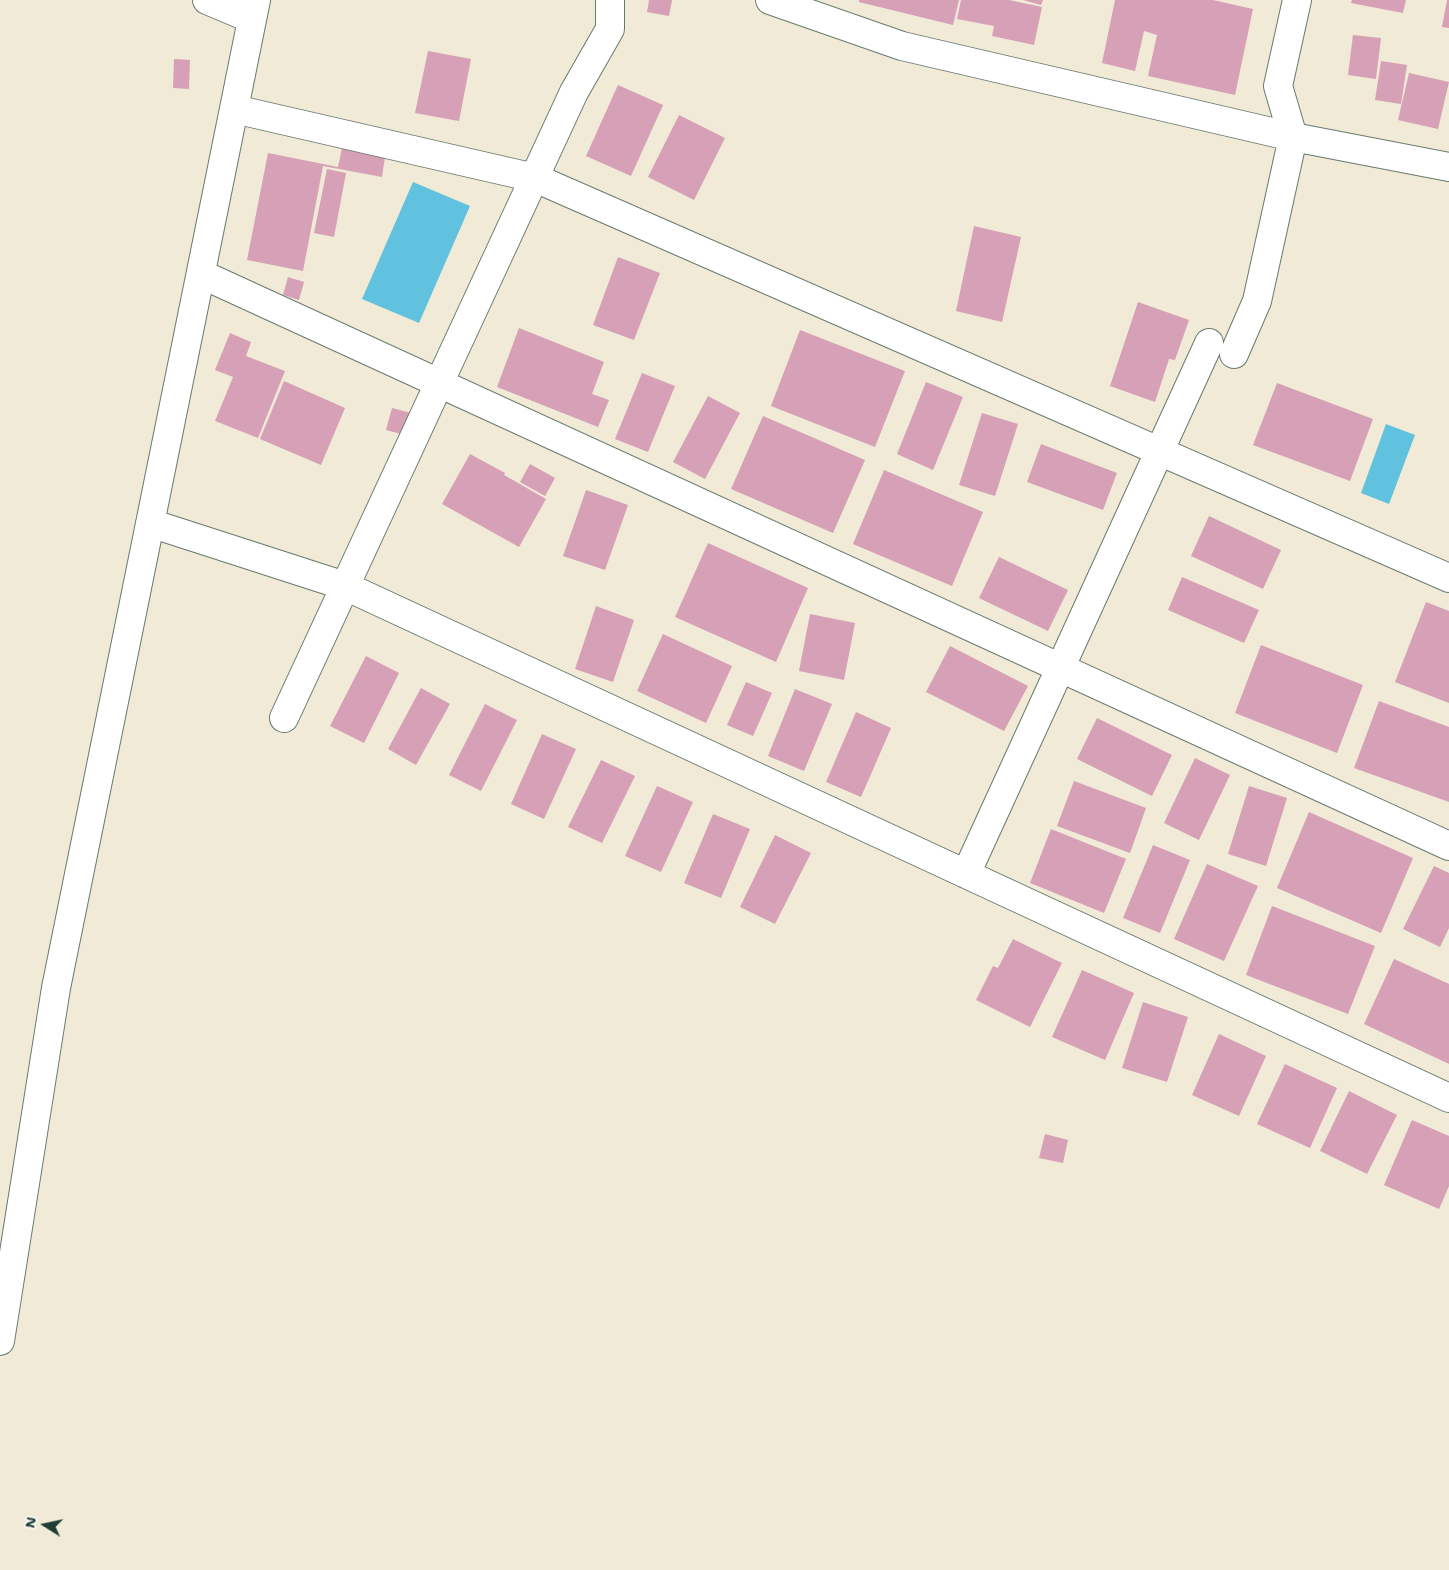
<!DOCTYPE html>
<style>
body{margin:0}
#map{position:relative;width:1449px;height:1570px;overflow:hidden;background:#f0ead6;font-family:"Shantell Sans",sans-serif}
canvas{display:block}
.north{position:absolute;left:20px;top:1500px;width:50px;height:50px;-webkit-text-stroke:4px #f6f6f2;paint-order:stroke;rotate:280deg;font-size:14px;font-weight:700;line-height:20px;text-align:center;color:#1f3d34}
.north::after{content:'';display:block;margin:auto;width:18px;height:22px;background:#1f3d34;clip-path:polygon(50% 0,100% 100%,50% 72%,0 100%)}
</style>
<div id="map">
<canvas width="1449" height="1570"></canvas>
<div class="north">N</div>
</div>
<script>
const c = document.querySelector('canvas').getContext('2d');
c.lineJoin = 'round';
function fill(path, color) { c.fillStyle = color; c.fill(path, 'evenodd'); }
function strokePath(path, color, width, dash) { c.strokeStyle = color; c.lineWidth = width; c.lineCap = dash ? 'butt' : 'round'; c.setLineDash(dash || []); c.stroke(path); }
const water = new Path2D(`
 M413,182l57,24 -51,117 -57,-24z
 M1386,424l29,11 -26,69 -28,-11z`);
const building = new Path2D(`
 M649,0h23l-3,16 -22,-4z
 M859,0h100l-6,25 -94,-23z
 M961,0h48l33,7 -8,38 -42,-9 2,-10 -37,-7z
 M1023,0h20l-2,5z
 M1115,0h98l40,9 -18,86 -87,-19 9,-41 -13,-4 -9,40 -33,-8z
 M1352,0h54l-3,13 -52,-10z
 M1447,0h2v28l-7,-1z
 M1353,35l28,3 -5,41 -28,-4z
 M428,51l43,8 -12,62 -44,-8z
 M174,59l16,1 -1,29 -16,-1z
 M1381,61l26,4 -6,39 -26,-4z
 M1409,73l40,9 -11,47 -40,-9z
 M618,85l45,20 -32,71 -45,-20z
 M679,115l46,23 -31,62 -46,-23z
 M342,148l43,9 -3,20 -59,-11 -20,105 -56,-11 21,-107 70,14z
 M327,169l19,4 -12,64 -20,-4z
 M974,226l47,11 -19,85 -46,-11z
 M618,257l42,16 -26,67 -41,-15z
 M288,277l16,5 -5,18 -16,-5z
 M1138,302l51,18 -14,40 -6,-1 -14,43 -45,-16z
 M519,328l85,34 -12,32 17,6 -11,27 -101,-40z
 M800,330l105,41 -30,76 -104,-41z
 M230,333l21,9 -5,14 39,15 -27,67 -43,-17 18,-44 -18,-7z
 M642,373l33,13 -27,66 -33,-13z
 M284,381l61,27 -24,57 -61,-26z
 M926,382l37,15 -30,73 -36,-16z
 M1277,383l96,36 -23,62 -97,-36z
 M708,396l32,17 -35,66 -32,-17z
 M392,408l19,5 -6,22 -19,-5z
 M982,413l36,11 -23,72 -36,-11z
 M763,416l102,44 -32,73 -102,-44z
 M1041,444l76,29 -14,37 -76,-28z
 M470,454l35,19 -1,2 42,24 -27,48 -77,-43z
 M530,464l25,14 -10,18 -25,-14z
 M884,470l99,42 -31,74 -99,-42z
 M586,490l42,15 -23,65 -42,-14z
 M1209,516l72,34 -18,39 -72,-33z
 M708,543l100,45 -32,74 -101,-45z
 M999,557l69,33 -20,41 -69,-33z
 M1182,577l77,33 -15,33 -76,-33z
 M1426,602l23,9v92l-54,-21z
 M596,606l38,14 -21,62 -38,-13z
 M810,614l45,9 -11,57 -45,-9z
 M663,634l69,32 -26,57 -69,-32z
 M1261,645l102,40 -26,68 -102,-40z
 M950,646l78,40 -24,45 -78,-39z
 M366,656l33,17 -35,70 -34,-17z
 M746,682l26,11 -19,43 -26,-11z
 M421,688l29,16 -34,61 -28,-16z
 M795,689l37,15 -28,67 -36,-15z
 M1379,701l70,26v75l-95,-34z
 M485,704l32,16 -36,71 -32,-16z
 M856,712l35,16 -30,69 -35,-15z
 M1097,718l75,37 -20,41 -75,-37z
 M542,734l34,15 -32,70 -33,-15z
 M1195,758l35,17 -31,65 -35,-17z
 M601,760l34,16 -33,67 -34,-16z
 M1074,781l72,27 -16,45 -73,-27z
 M657,786l36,16 -32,70 -36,-16z
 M1249,786l38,12 -21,68 -38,-12z
 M1309,812l104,46 -32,75 -104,-45z
 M713,814l37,15 -29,69 -37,-15z
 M1051,829l75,30 -22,54 -74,-30z
 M775,835l36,18 -36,71 -35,-17z
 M1153,845l37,15 -30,73 -37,-15z
 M1207,864l51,22 -34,75 -50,-22z
 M1434,866l15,7v55l-9,19 -37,-18z
 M1272,906l103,40 -27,68 -102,-39z
 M1013,939l49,24 -32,64 -54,-27 17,-34 5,2z
 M1394,959l55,25v80l-85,-40z
 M1082,970l52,23 -29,67 -53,-23z
 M1143,1002l45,15 -21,65 -45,-14z
 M1219,1034l47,22 -27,60 -47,-21z
 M1285,1064l52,24 -27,60 -53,-24z
 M1349,1091l48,24 -30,59 -47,-23z
 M1412,1120l37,16v50l-10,23 -55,-24z
 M1045,1134l23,6 -5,23 -24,-5z`);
const minor = new Path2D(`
 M207,0l45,19
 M770,0l132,46 391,91 156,30
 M234,109l301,69 914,400
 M201,274l1248,572
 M1234,354l23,-53 36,-164 -15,-51 19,-86
 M150,523l195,63 1104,512
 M284,718l290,-626 36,-63v-29
 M966,874l243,-531
 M0,1341l56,-353 200,-988`);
fill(water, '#61c2df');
fill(building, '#d6a0b6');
strokePath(minor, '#687a6d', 30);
strokePath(minor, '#fff', 28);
</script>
